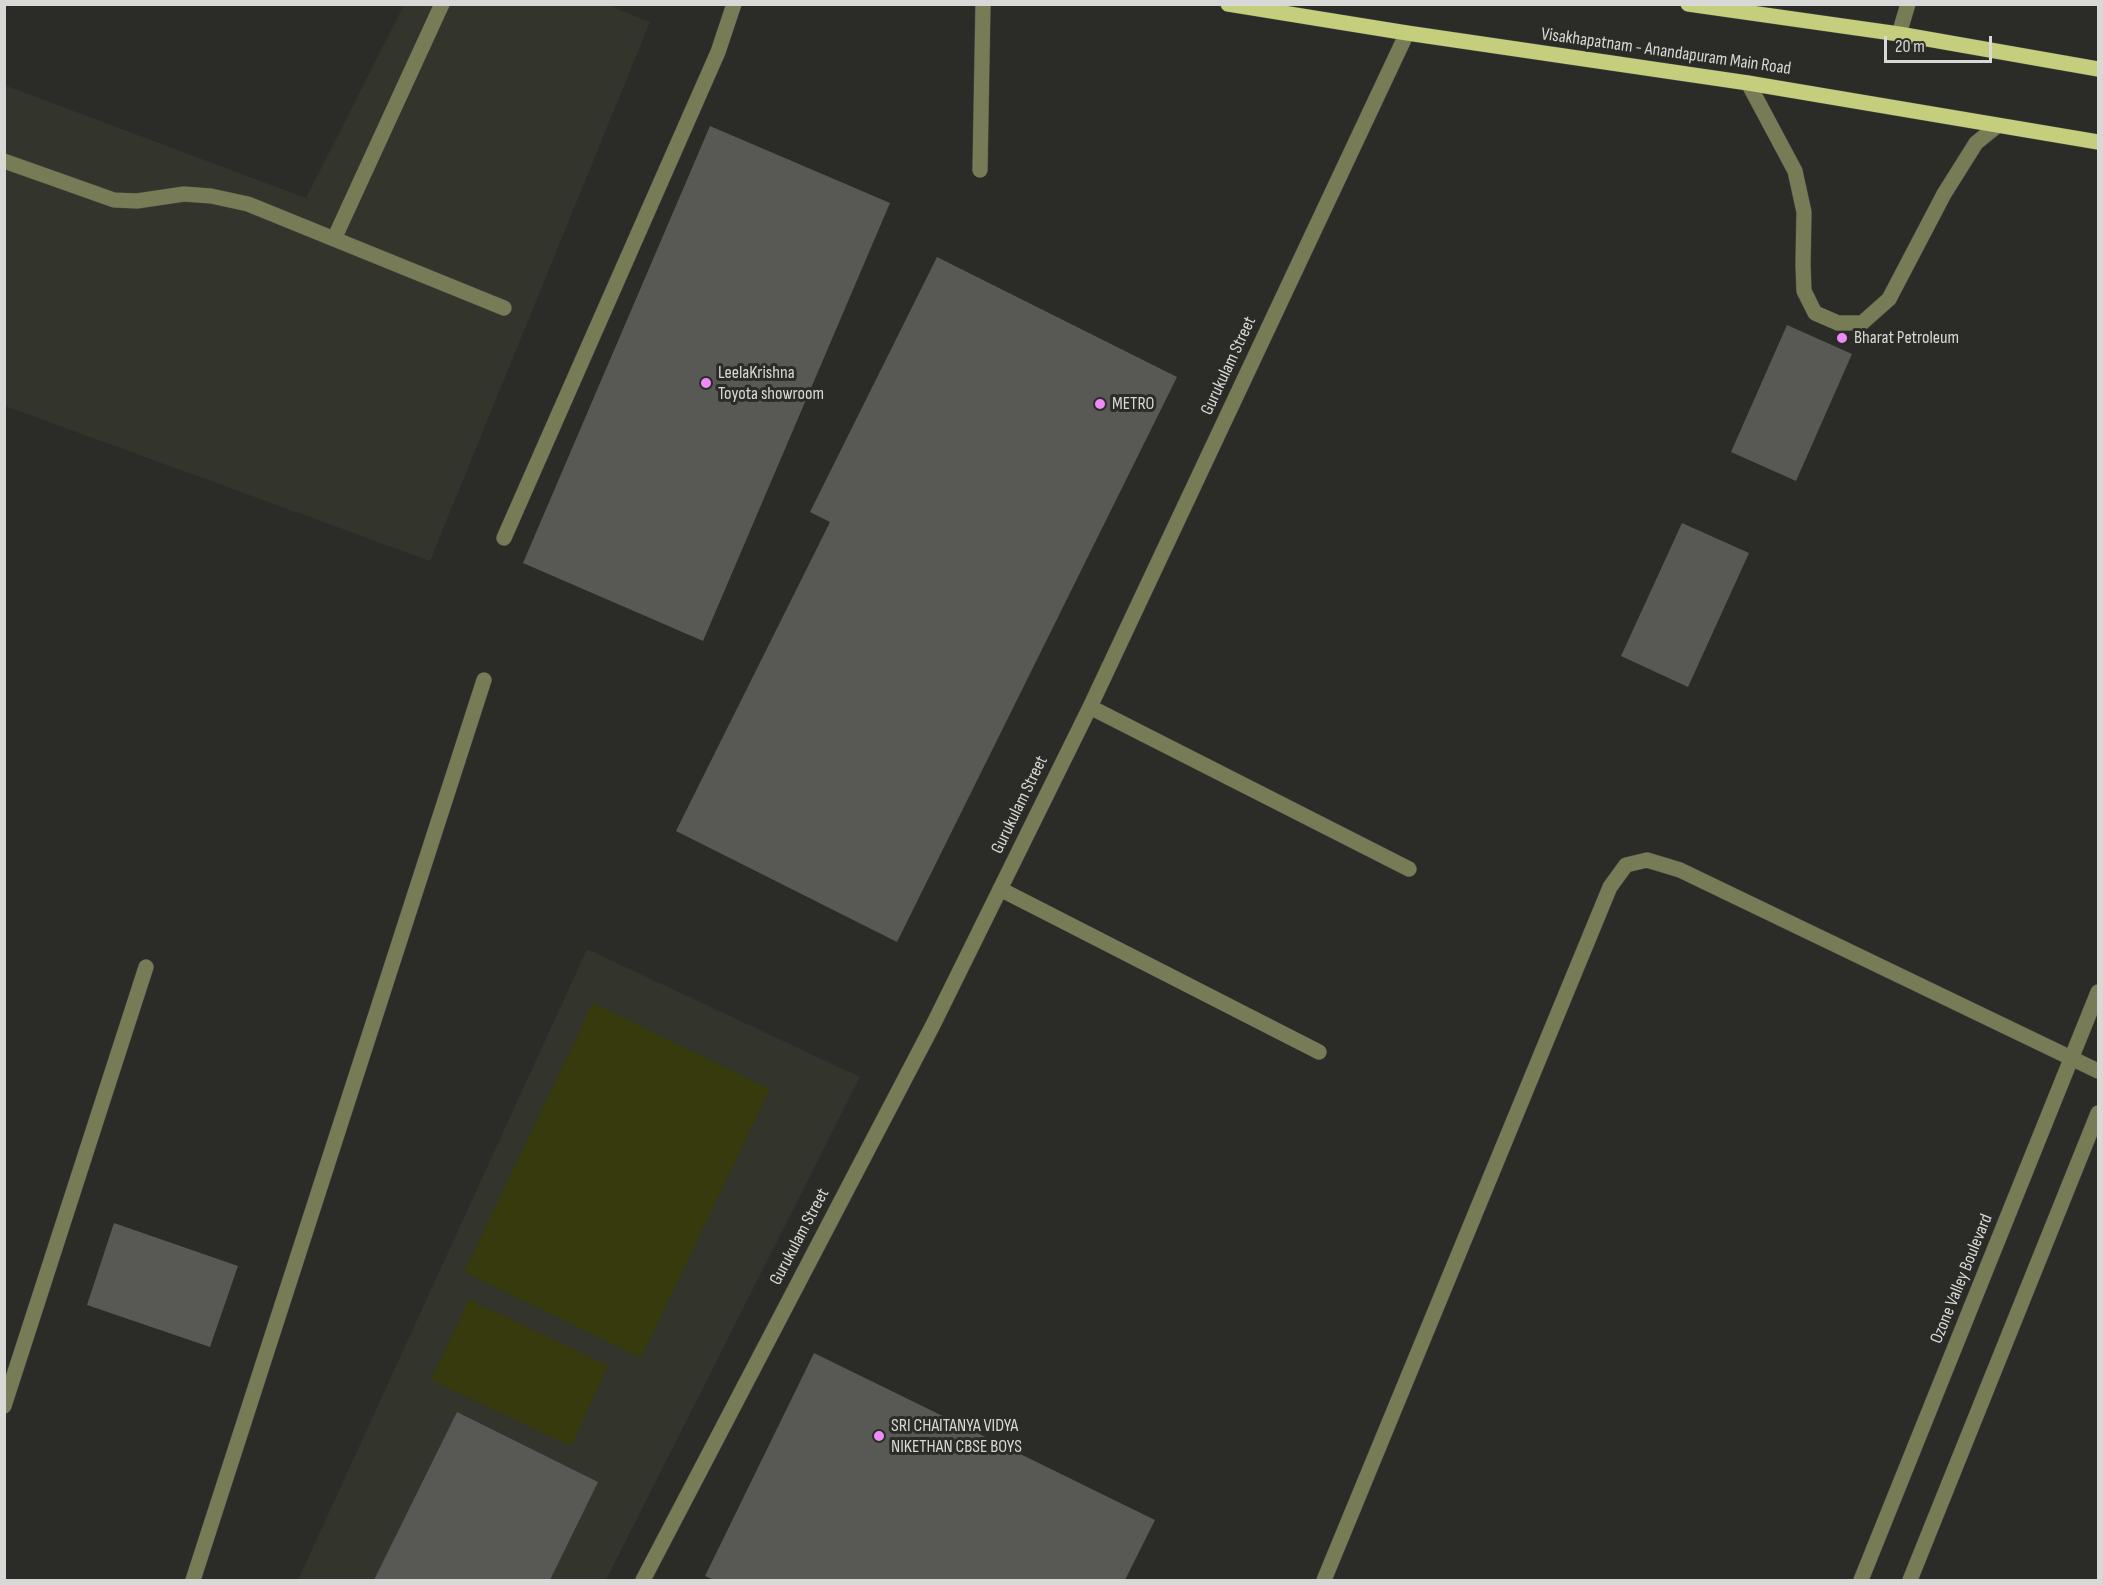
<!DOCTYPE html>
<style>
body{margin:0}
#map{position:relative;width:2103px;height:1585px;overflow:hidden;background:#2b2b28;font-family:"Sofia Sans Condensed",sans-serif}
canvas{display:block}
.frame{position:absolute;inset:0;border:6px solid #d8d8d6;pointer-events:none}
.scale{position:absolute;left:1884px;top:36px;width:108px;height:27px;box-sizing:border-box;border:3px solid #d8d8d6;border-top:0;padding-left:8px;font-size:18px;line-height:21px;white-space:nowrap;color:#d8d8d6;-webkit-text-stroke:4px #2b2b28;paint-order:stroke}
</style>
<div id="map">
<canvas width="2103" height="1585"></canvas>
<div class="frame"></div>
<div class="scale">20 m</div>
</div>
<script>
const c = document.querySelector('canvas').getContext('2d');
c.lineJoin = 'round';
function fill(path, color) { c.fillStyle = color; c.fill(path, 'evenodd'); }
function strokePath(path, color, width, dash) { c.strokeStyle = color; c.lineWidth = width; c.lineCap = dash ? 'butt' : 'round'; c.setLineDash(dash || []); c.stroke(path); }
function write(font, color, halo, rows, align = 'center') {
  c.font = font + ' "Sofia Sans Condensed",sans-serif'; c.lineWidth = 6; c.setLineDash([]); c.textBaseline = 'middle'; c.strokeStyle = halo; c.fillStyle = color; for (const [text, x, y, turn = 0] of rows) {
    c.save(); c.translate(x, y); c.rotate((+turn || 0) * Math.PI / 180); c.textAlign = isNaN(turn) ? turn : align; if (halo) c.strokeText(text, 0, 0); c.fillText(text, 0, 0); c.restore();
  }
}
const built = new Path2D(`
 M404,5h204l42,17 -220,539 -425,-155 -1,-321 302,113z
 M587,949l273,128 -254,503h-308z`);
const green = new Path2D(`
 M593,1003l177,86 -129,269 -177,-86z
 M469,1299l139,67 -37,80 -140,-66z`);
const building = new Path2D(`
 M710,126l180,77 -187,438 -180,-78z
 M937,257l240,120 -280,565 -221,-111 154,-309 -20,-10z
 M1787,325l65,29 -56,127 -65,-29z
 M1682,523l67,30 -61,134 -67,-31z
 M114,1223l124,43 -28,81 -123,-42z
 M814,1353l341,167 -30,60h-411l-9,-4z
 M457,1412l141,70 -48,98h-176z`);
const minor = new Path2D(`
 M1899,34l9,-30
 M1748,83l47,88 9,41 -1,53 1,26 11,22 23,10h24l27,-24 55,-105 32,-51 21,-17
 M4,161l110,39 23,1 47,-7 27,2 37,8 256,104
 M980,170l3,-166
 M334,239l108,-235
 M504,538l214,-486 16,-48
 M1090,707l319,162
 M1000,889l319,163
 M4,1406l142,-439
 M193,1580l291,-900
 M643,1580l291,-557 156,-316 317,-674
 M1324,1580l286,-693 16,-22 21,-5 33,10 418,201
 M1861,1580l237,-588
 M1910,1580l188,-467`);
const major = new Path2D(`
 M1228,4l179,29 341,50 350,59
 M1688,4l211,30 199,35`);
const markers = [
 [1842,338,6,"#ee8bf8"],
 [706,383,6,"#ee8bf8"],
 [1100,404,6,"#ee8bf8"],
 [879,1436,6,"#ee8bf8"]
];
const streetNames = [
 ["Visakhapatnam - Anandapuram Main Road",1666,52,8],
 ["Gurukulam Street",1229,366,-65],
 ["Gurukulam Street",1020,805,-64],
 ["Gurukulam Street",800,1237,-62],
 ["Ozone Valley Boulevard",1962,1279,-68]
];
const poiNames = [
 ["Bharat Petroleum",1854,338],
 ["LeelaKrishna",718,373],
 ["Toyota showroom",718,394],
 ["METRO",1112,404],
 ["SRI CHAITANYA VIDYA",891,1426],
 ["NIKETHAN CBSE BOYS",891,1447]
];
fill(built, '#33342b');
fill(green, '#363a0d');
fill(building, '#585955');
strokePath(minor, '#474744', 16);
strokePath(major, '#474744', 16);
strokePath(minor, '#787c56', 15);
strokePath(major, '#c5ce7d', 15);
for (const [x, y, r, color] of markers) { const dot = new Path2D(); dot.arc(x, y, r, 0, 2 * Math.PI); c.fillStyle = color; c.fill(dot); strokePath(dot, '#2b2b28', 2); }
write('18px', '#d8d8d6', '#2b2b28', streetNames);
write('18px', '#d8d8d6', '#2b2b28', poiNames, 'left');
</script>
